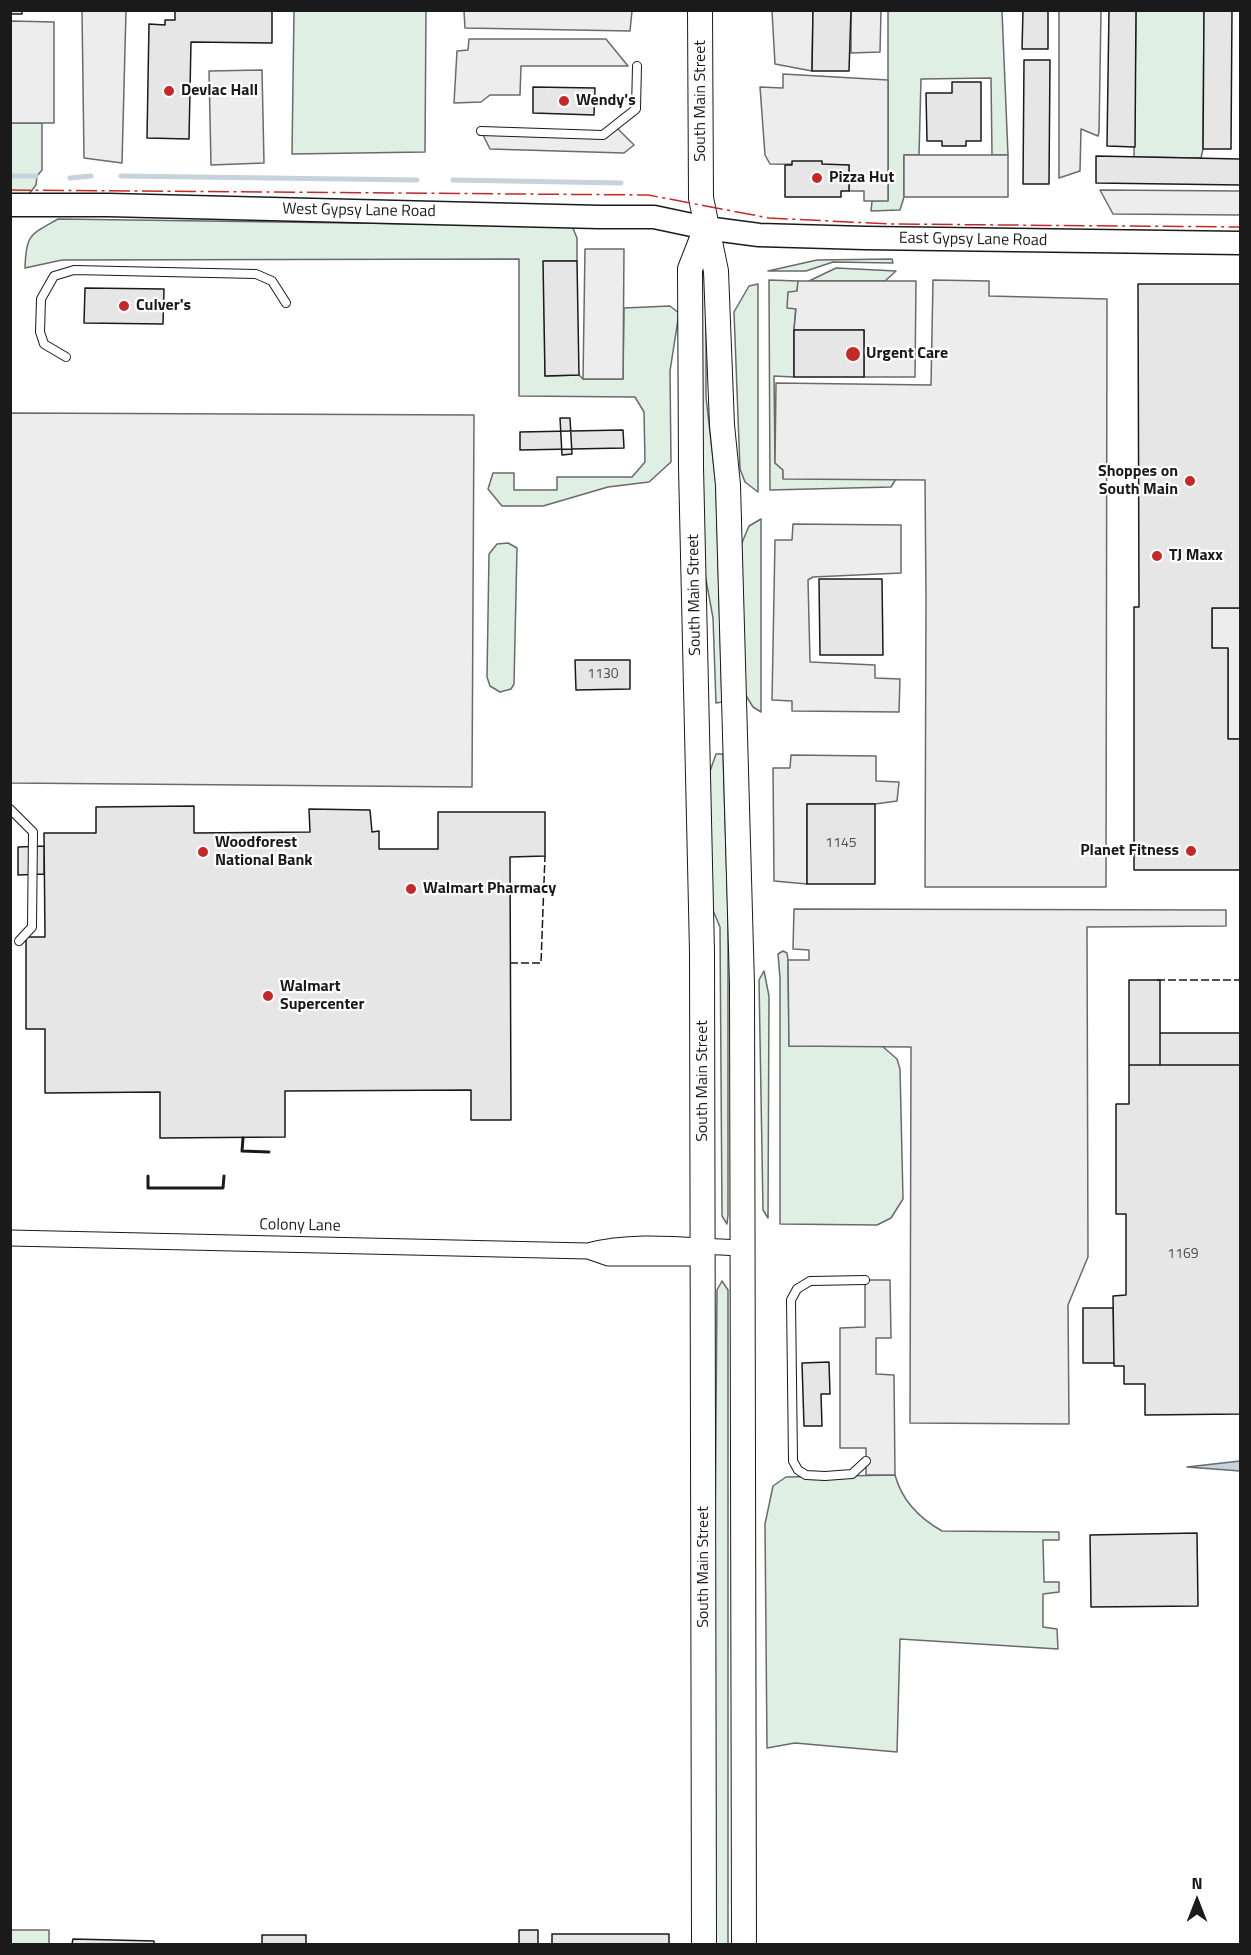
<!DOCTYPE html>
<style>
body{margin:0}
#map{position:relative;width:1251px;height:1955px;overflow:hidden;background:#fff;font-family:"Titillium Web",sans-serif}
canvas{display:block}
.frame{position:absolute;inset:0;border:12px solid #1a1a1a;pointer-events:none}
.north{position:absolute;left:1167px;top:1871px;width:60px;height:60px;-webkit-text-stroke:4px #fff;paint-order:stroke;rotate:0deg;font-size:16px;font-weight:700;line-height:24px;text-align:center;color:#1a1a1a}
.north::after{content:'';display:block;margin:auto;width:21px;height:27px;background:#1a1a1a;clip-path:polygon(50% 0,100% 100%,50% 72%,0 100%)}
</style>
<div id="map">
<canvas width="1251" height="1955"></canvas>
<div class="frame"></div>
<div class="north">N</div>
</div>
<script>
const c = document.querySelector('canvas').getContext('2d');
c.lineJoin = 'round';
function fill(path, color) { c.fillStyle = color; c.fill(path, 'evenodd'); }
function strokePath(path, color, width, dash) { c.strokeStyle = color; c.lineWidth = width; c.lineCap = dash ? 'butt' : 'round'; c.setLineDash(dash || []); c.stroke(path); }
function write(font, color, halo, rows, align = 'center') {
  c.font = font + ' "Titillium Web",sans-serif'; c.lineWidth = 4.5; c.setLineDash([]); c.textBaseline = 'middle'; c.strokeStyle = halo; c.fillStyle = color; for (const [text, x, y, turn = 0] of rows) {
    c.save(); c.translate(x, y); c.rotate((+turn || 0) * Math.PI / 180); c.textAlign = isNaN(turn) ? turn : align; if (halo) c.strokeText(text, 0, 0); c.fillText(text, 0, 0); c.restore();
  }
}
const green = new Path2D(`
 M294,11h132l-1,141 -133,2z
 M888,11h114l6,144h-16l-1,-77 -70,1 -2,76h-15v42l-4,13 -29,1 1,-10 16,-1z
 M1136,11h68l-1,138 -2,9 -67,-1z
 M11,123h31v47l-5,6 -1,9 -7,9h-18z
 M58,219l514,7 5,12v23h-33l1,115 34,-1 4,4h40l1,-71 46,-2 9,7 -9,58 1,91 -22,20 -41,5 -65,19h-41l-14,-17 5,-16h21v17h43v-13h75l13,-15 -1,-50 -9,-15 -116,-1v-137l-457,1 -37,8c1,-34 5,-33 33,-49z
 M892,259l1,4 -60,-1 -27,9h-38l49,-11z
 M836,268l60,3 -11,10h-76z
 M699,276h7v121l10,89 6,216 -6,1 -3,-85 -9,-49z
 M769,280l29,1 -4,49v47l-20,-1 1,87 8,7v8l113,1 -5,8 -121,3z
 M758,284v208l-13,-10 -5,-13 -6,-157 15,-26z
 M761,519v193l-8,-5 -8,-13 -4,-149 8,-19z
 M508,543l9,5 -3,136 -3,5 -11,3 -10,-6 -3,-9 2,-123 8,-10z
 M716,754h7l5,160v301l-1,9 -5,-8 -2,-289 -8,-19 -3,-134z
 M783,951l4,2 1,7 1,86h93l15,13 3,10 3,130 -12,19 -14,7 -97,-1v-246l-2,-24z
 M764,971l5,25 -1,222 -5,-8 -4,-230z
 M722,1281l6,9v654h-16l5,-654z
 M895,1475c7,26 24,43 47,56l117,1v8h-16l1,42h15v10l-16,2v33l14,2 1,20 -158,-10 -3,113 -102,-9 -28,5 -2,-224 8,-38 13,-9z
 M11,1930h38v14h-38z`);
const parking = new Path2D(`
 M82,11h44l-4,152 -38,-5z
 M464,11v-1l168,1 -2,20 -165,-3z
 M772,11h41l-1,60 -37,-7z
 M851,11h30l-1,41 -29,1z
 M1059,11h42l-2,121 -1,4 -17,-7 -1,42 -21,7z
 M11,21l43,1v101h-43z
 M469,39h137l22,27h-107l-1,29h-30l-9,7 -27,1 3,-52 11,-1z
 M262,70l2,93 -53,2 -2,-94z
 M783,74l105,6v121h-24v-10h-15v-26l-79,-1 -5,-9 -5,-68 23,1z
 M615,126l19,19 -10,8 -134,-4 -9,-18 122,4z
 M904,155h104v42h-104z
 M1100,190l140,1v24l-127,-1z
 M585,249h39l-1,130h-40z
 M933,280l56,1v15l118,3 -1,588h-181l1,-289 -1,-118 -142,-1v-9l-8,-7 1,-80 155,2z
 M798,281h118l-1,96h-51v-47h-70l2,-21 -9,-1 1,-16 9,-1z
 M11,413l463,2 -2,372 -461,-4z
 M793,524l108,1v48l-88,4 -5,3 2,82 65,3v13l25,1 -1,33 -107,-1v-10l-20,-1 3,-160h17z
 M1212,608h28v131h-12v-90l-16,-1z
 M791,755l85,1v25l23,1 -2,19 -22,3h-68v80l-33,-3 -1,-113h17z
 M794,909l432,1v16l-139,1 1,330 -20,48 1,119 -159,-1 1,-376 -122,-1 -1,-86h21v-10l-16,-1z
 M865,1280h25l1,58h-15v36l18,1 1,100h-29v-27h-26v-120l25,-1z`);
const water = new Path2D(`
 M1240,1461v10l-53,-4z`);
const stream = new Path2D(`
 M10,176h26
 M121,176l296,4
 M70,178l21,-2
 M453,180l168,3`);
const building = new Path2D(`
 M10,10h12v4h-12z
 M190,10h82v33l-81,-1 -2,97 -42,-1 2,-114 16,1v-5h10v-9z
 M813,10h38l-2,61h-37z
 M1023,10h25v39h-26z
 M1109,10h27l-1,137 -28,-1z
 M1204,10h28l-1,139h-28z
 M1024,60h26l-1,124h-26z
 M952,82h29v59h-15v5h-24v-5h-15l-1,-48h26z
 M533,87l62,1 -1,27 -61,-2z
 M1096,156l144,3v26l-144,-2z
 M792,161h30v3l27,1v26h-8v6h-56v-32h7z
 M543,261h34l2,114 -34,1z
 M1138,284h102v324h-28v40h16v91h12v131h-106v-263h5z
 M85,288l79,1 -1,35 -79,-1z
 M794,330h70v47h-70z
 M560,418h10l2,36 -10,1z
 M623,430l1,18 -104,2v-18z
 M819,579h63l1,76h-63z
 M575,660h55v29l-54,1z
 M807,804h68v80h-68z
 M194,806v27l116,-1 -1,-23 61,1 2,22 7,-1v18h59v-37h107v44l-35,1 1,263h-40v-30l-186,1v46l-125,1v-46l-115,1v-64h-19v-92h19l-1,-104h52v-26z
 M44,846v28l-26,1v-28z
 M1129,980h31v85h-31z
 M1160,1033h80v32h-80z
 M1129,1065h111v349l-95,1v-31h-21v-18h-10l-1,-70 13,-1v-81h-10v-110h13z
 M1083,1308h30l1,55h-31z
 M829,1362l1,32h-9l1,32h-18l-2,-63z
 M1197,1533l1,73 -107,1 -1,-72z
 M519,1930h19v14h14v-10h117v10h-150z
 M262,1935h44v9h-44z
 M73,1939l81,2v3h-82z`);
const service = new Path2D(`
 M481,131l122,4 33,-26 1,-43
 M66,357l-22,-13 -4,-12 1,-33 13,-23 20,-6 182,4 16,7 14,22
 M10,809l23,23 -1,95 -13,14
 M865,1280l-55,1 -13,8 -6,11 2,161 5,9 8,5 19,1 27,-2 14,-13`);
const minor = new Path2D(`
 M10,1238l578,13c50,-13 104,-4 155,-3
 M588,1251l20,7h95`);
const secondary = new Path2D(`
 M10,205h98l491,12h55l52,11 53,7 106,3 375,5`);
const primary = new Path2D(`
 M700,10l1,188 15,73 6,154 6,60 14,500 2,959
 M704,1944l-2,-992 -11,-485 -1,-198 16,-41`);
const fence = new Path2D(`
 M510,963h31l4,-107
 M1157,980h83`);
const wall = new Path2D(`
 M243,1138l-1,13 27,1
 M148,1176v12h75l1,-12`);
const power = new Path2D(`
 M10,190l638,5 121,23 122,6 349,3`);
const markers = [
 [169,91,6,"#c62828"],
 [564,101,6,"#c62828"],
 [817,178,6,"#c62828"],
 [124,306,6,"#c62828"],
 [853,354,8,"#c62828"],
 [1190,481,6,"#c62828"],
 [1157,556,6,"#c62828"],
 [1191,851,6,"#c62828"],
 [203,852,6,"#c62828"],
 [411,889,6,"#c62828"],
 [268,996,6,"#c62828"]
];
const numberNames = [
 ["1130",603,675],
 ["1145",841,844],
 ["1169",1183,1255]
];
const poiNames = [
 ["Devlac Hall",181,91],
 ["Wendy's",576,101],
 ["Pizza Hut",829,178],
 ["Culver's",136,306],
 ["Urgent Care",866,354],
 ["Shoppes on",1178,472,"right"],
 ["South Main",1178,490,"right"],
 ["TJ Maxx",1169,556],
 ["Woodforest",215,843],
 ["National Bank",215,861],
 ["Planet Fitness",1179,851,"right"],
 ["Walmart Pharmacy",423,889],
 ["Walmart",280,987],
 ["Supercenter",280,1005]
];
const streetNames = [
 ["South Main Street",701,101,-90],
 ["West Gypsy Lane Road",359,211,1],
 ["East Gypsy Lane Road",973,240,1],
 ["South Main Street",695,595,-91],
 ["South Main Street",703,1081,-90],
 ["Colony Lane",300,1226,1],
 ["South Main Street",704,1567,-90]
];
fill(green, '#e0efe3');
strokePath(green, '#6a6a6a', 1.5);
fill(parking, '#ededed');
strokePath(parking, '#6a6a6a', 1.5);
fill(water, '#c6d2dc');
strokePath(water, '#6a6a6a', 1.5);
strokePath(stream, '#c6d2dc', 5);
fill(building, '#e6e6e6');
strokePath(building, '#1a1a1a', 1.5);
strokePath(service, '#1a1a1a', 10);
strokePath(minor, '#1a1a1a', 17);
strokePath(secondary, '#1a1a1a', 25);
strokePath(primary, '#1a1a1a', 26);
strokePath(service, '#fff', 8);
strokePath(minor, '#fff', 15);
strokePath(secondary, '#fff', 22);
strokePath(primary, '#fff', 24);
strokePath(fence, '#1a1a1a', 1.5, [8, 3]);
strokePath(wall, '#1a1a1a', 3);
strokePath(power, '#c62828', 1.5, [21, 4.5, 3, 4.5]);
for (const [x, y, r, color] of markers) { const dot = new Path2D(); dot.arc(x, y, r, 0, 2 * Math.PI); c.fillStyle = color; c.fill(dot); strokePath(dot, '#fff', 2); }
write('14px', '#4d4d4d', null, numberNames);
write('bold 16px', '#1a1a1a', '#fff', poiNames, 'left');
write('16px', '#1a1a1a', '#fff', streetNames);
</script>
